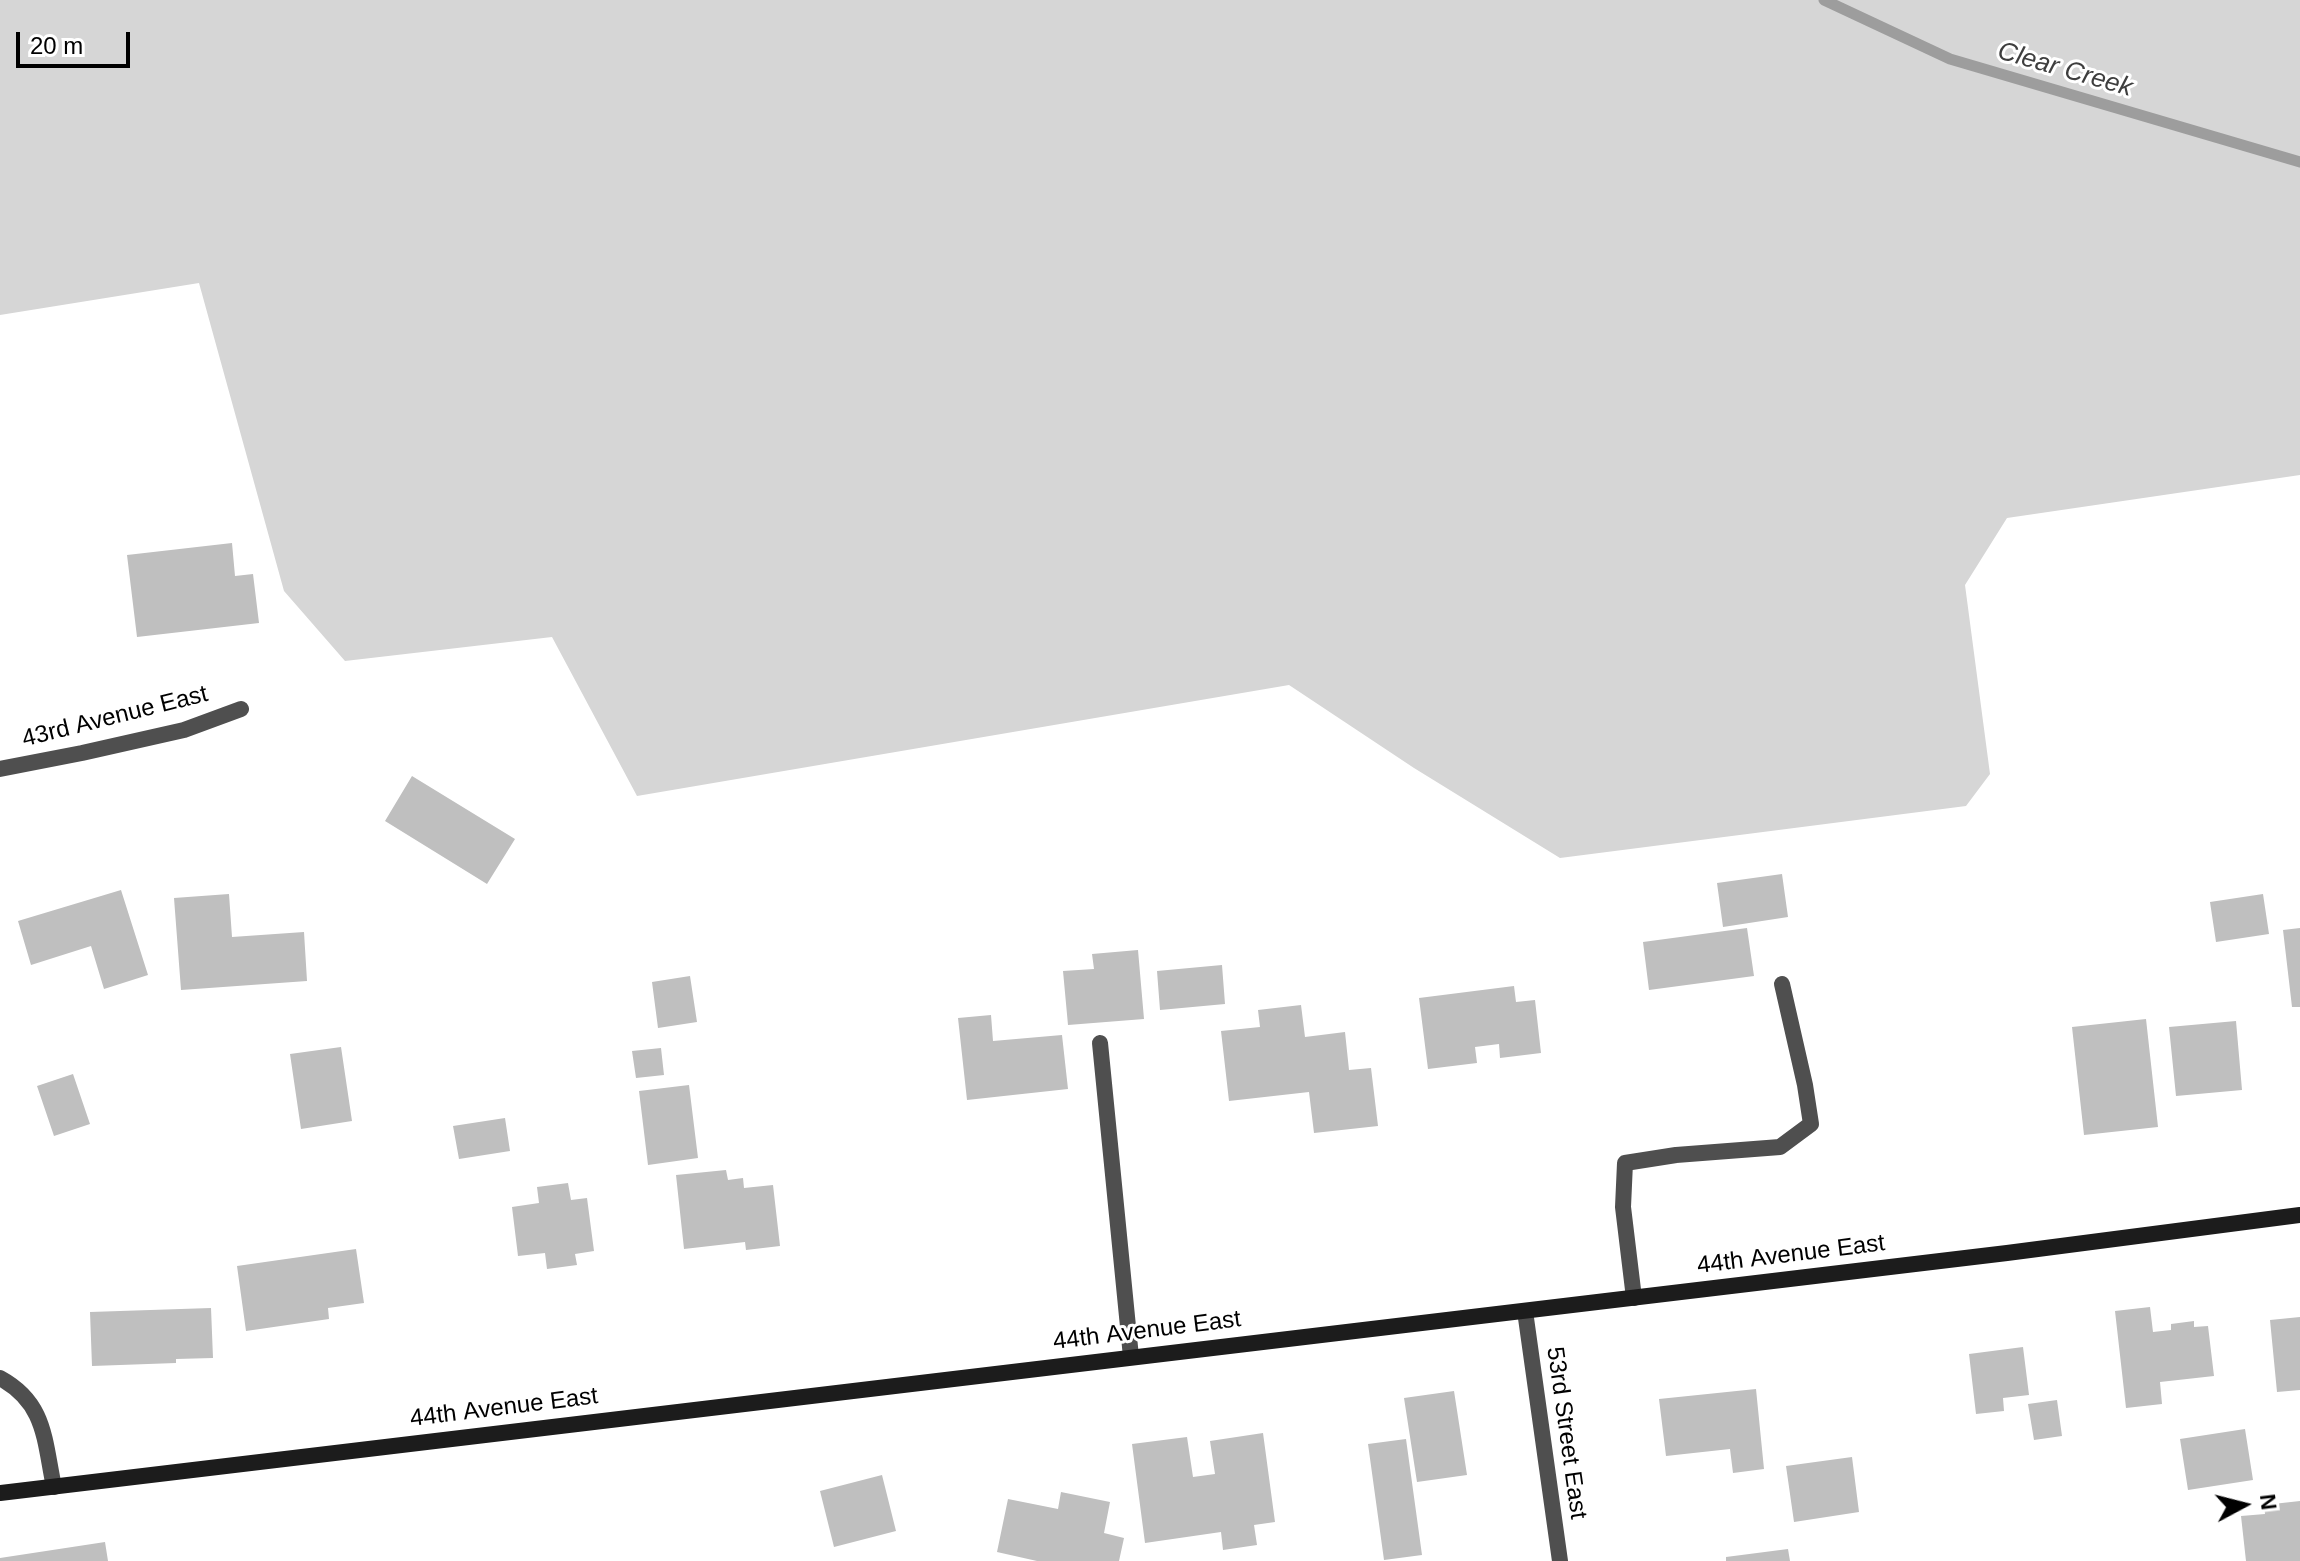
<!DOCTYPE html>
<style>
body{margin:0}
#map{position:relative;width:2300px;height:1561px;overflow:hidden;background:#fff;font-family:Helvetica,sans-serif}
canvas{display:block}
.north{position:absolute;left:2204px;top:1465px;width:80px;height:80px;-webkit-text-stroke:6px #fff;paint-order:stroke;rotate:83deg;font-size:22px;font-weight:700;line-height:32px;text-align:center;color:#000}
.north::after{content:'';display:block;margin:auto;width:28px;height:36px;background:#000;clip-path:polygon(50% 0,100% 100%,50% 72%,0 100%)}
.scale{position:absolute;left:16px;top:32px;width:114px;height:36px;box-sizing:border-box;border:4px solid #000;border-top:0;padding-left:10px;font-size:24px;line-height:28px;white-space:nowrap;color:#000;-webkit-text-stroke:6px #fff;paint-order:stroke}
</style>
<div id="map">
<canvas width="2300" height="1561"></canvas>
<div class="north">N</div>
<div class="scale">20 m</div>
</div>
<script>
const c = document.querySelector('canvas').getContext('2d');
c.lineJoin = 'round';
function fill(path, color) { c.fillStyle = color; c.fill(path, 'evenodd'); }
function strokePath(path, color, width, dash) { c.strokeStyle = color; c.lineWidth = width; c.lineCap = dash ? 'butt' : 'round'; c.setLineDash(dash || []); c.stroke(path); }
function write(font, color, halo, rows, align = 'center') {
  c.font = font + ' Helvetica,sans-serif'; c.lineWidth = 6; c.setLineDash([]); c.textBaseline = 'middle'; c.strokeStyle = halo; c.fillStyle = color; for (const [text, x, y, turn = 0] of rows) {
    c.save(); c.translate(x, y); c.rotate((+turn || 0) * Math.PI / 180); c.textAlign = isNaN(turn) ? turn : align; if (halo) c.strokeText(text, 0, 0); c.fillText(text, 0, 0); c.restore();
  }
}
const green = new Path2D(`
 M0,0h2300v475l-293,43 -42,67 25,189 -24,32 -406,52 -146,-90 -125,-83 -652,111 -85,-159 -207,24 -61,-70 -85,-308 -199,32z`);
const stream = new Path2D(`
 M1824,0l126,59 350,103`);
const building = new Path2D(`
 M232,543l3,33 18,-2 6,49 -122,14 -10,-82z
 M412,776l103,63 -28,45 -102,-63z
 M1782,874l6,43 -65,10 -6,-44z
 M121,890l27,85 -44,14 -13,-43 -60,19 -13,-44z
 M229,894l3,43 72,-5 3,49 -126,9 -7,-92z
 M2263,894l6,40 -53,8 -6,-40z
 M1747,928l7,48 -105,14 -6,-48z
 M2300,928v79h-8l-9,-77z
 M1138,950l6,69 -76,6 -5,-54 31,-2 -2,-15z
 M1222,965l3,39 -65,6 -3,-39z
 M690,976l7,46 -39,6 -6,-46z
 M1514,986l2,16 19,-2 6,53 -41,5 -1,-14 -24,3 2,16 -49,6 -9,-71z
 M1301,1005l4,32 40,-5 4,38 22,-2 7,58 -64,7 -5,-41 -80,9 -8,-70 39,-4 -2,-17z
 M991,1015l2,26 69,-6 6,54 -101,11 -9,-82z
 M2146,1019l12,108 -74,8 -12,-108z
 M2236,1021l6,69 -66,6 -7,-69z
 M341,1047l11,74 -51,8 -11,-75z
 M661,1048l3,27 -28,3 -4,-27z
 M73,1074l17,50 -36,12 -17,-50z
 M689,1085l9,73 -50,7 -9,-74z
 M505,1118l5,33 -51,8 -6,-33z
 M726,1170l2,10 15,-2 1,10 29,-3 7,61 -34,4 -1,-8 -61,7 -8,-74z
 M568,1183l3,17 16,-2 7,53 -19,3 2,11 -30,4 -2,-16 -27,3 -6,-49 27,-4 -2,-16z
 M356,1249l8,54 -36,5 1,11 -83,12 -9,-65z
 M2150,1307l3,25 18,-2v-6l23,-3v6l14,-1 6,50 -54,6 2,22 -36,4 -11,-97z
 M211,1308l2,50 -37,1v4l-84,3 -2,-54z
 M2300,1317v73l-23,2 -7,-72z
 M2023,1347l6,48 -26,3 1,13 -28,3 -7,-60z
 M1756,1389l8,80 -31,4 -3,-24 -64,7 -7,-57z
 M1454,1391l13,84 -50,7 -13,-84z
 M2057,1400l5,36 -28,4 -6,-36z
 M2245,1429l8,51 -65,10 -8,-51z
 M1263,1433l12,89 -21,3 3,20 -34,5 -2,-18 -76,11 -13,-99 55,-7 6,40 22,-3 -5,-33z
 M1406,1439l16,116 -38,5 -16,-116z
 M1852,1457l7,55 -65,10 -8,-56z
 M882,1475l14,56 -62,16 -14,-56z
 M1061,1492l49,10 -6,31 20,5 -5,23h-82l-40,-9 11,-53 50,10z
 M2300,1501v60h-54l-5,-45 24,-2 -1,-9z
 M105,1542l3,19h-108v-3z
 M1788,1549l2,12h-64v-4z`);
const lane = new Path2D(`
 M1100,1043l31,314
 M1634,1298l-11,-91 2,-44 51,-8 104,-8 31,-23 -6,-39 -23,-101`);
const street = new Path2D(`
 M0,769l82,-16 102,-23 57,-21
 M1525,1311l35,250
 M0,1378c46,25 44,62 54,109`);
const secondary = new Path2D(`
 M0,1493l2007,-240 293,-38`);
const streetNames = [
 ["43rd Avenue East",115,717,-14],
 ["44th Avenue East",1791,1255,-7],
 ["44th Avenue East",1147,1331,-7],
 ["44th Avenue East",504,1408,-7],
 ["53rd Street East",1566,1433,82]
];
const waterNames = [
 ["Clear Creek",2065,70,16]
];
fill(green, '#d6d6d6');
strokePath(stream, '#9d9d9d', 11);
fill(building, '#bfbfbf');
strokePath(lane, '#4f4f4f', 16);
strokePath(street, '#4f4f4f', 16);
strokePath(secondary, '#1c1c1c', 16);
write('24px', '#000', '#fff', streetNames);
write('italic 26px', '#3e3e3e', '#fff', waterNames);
</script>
